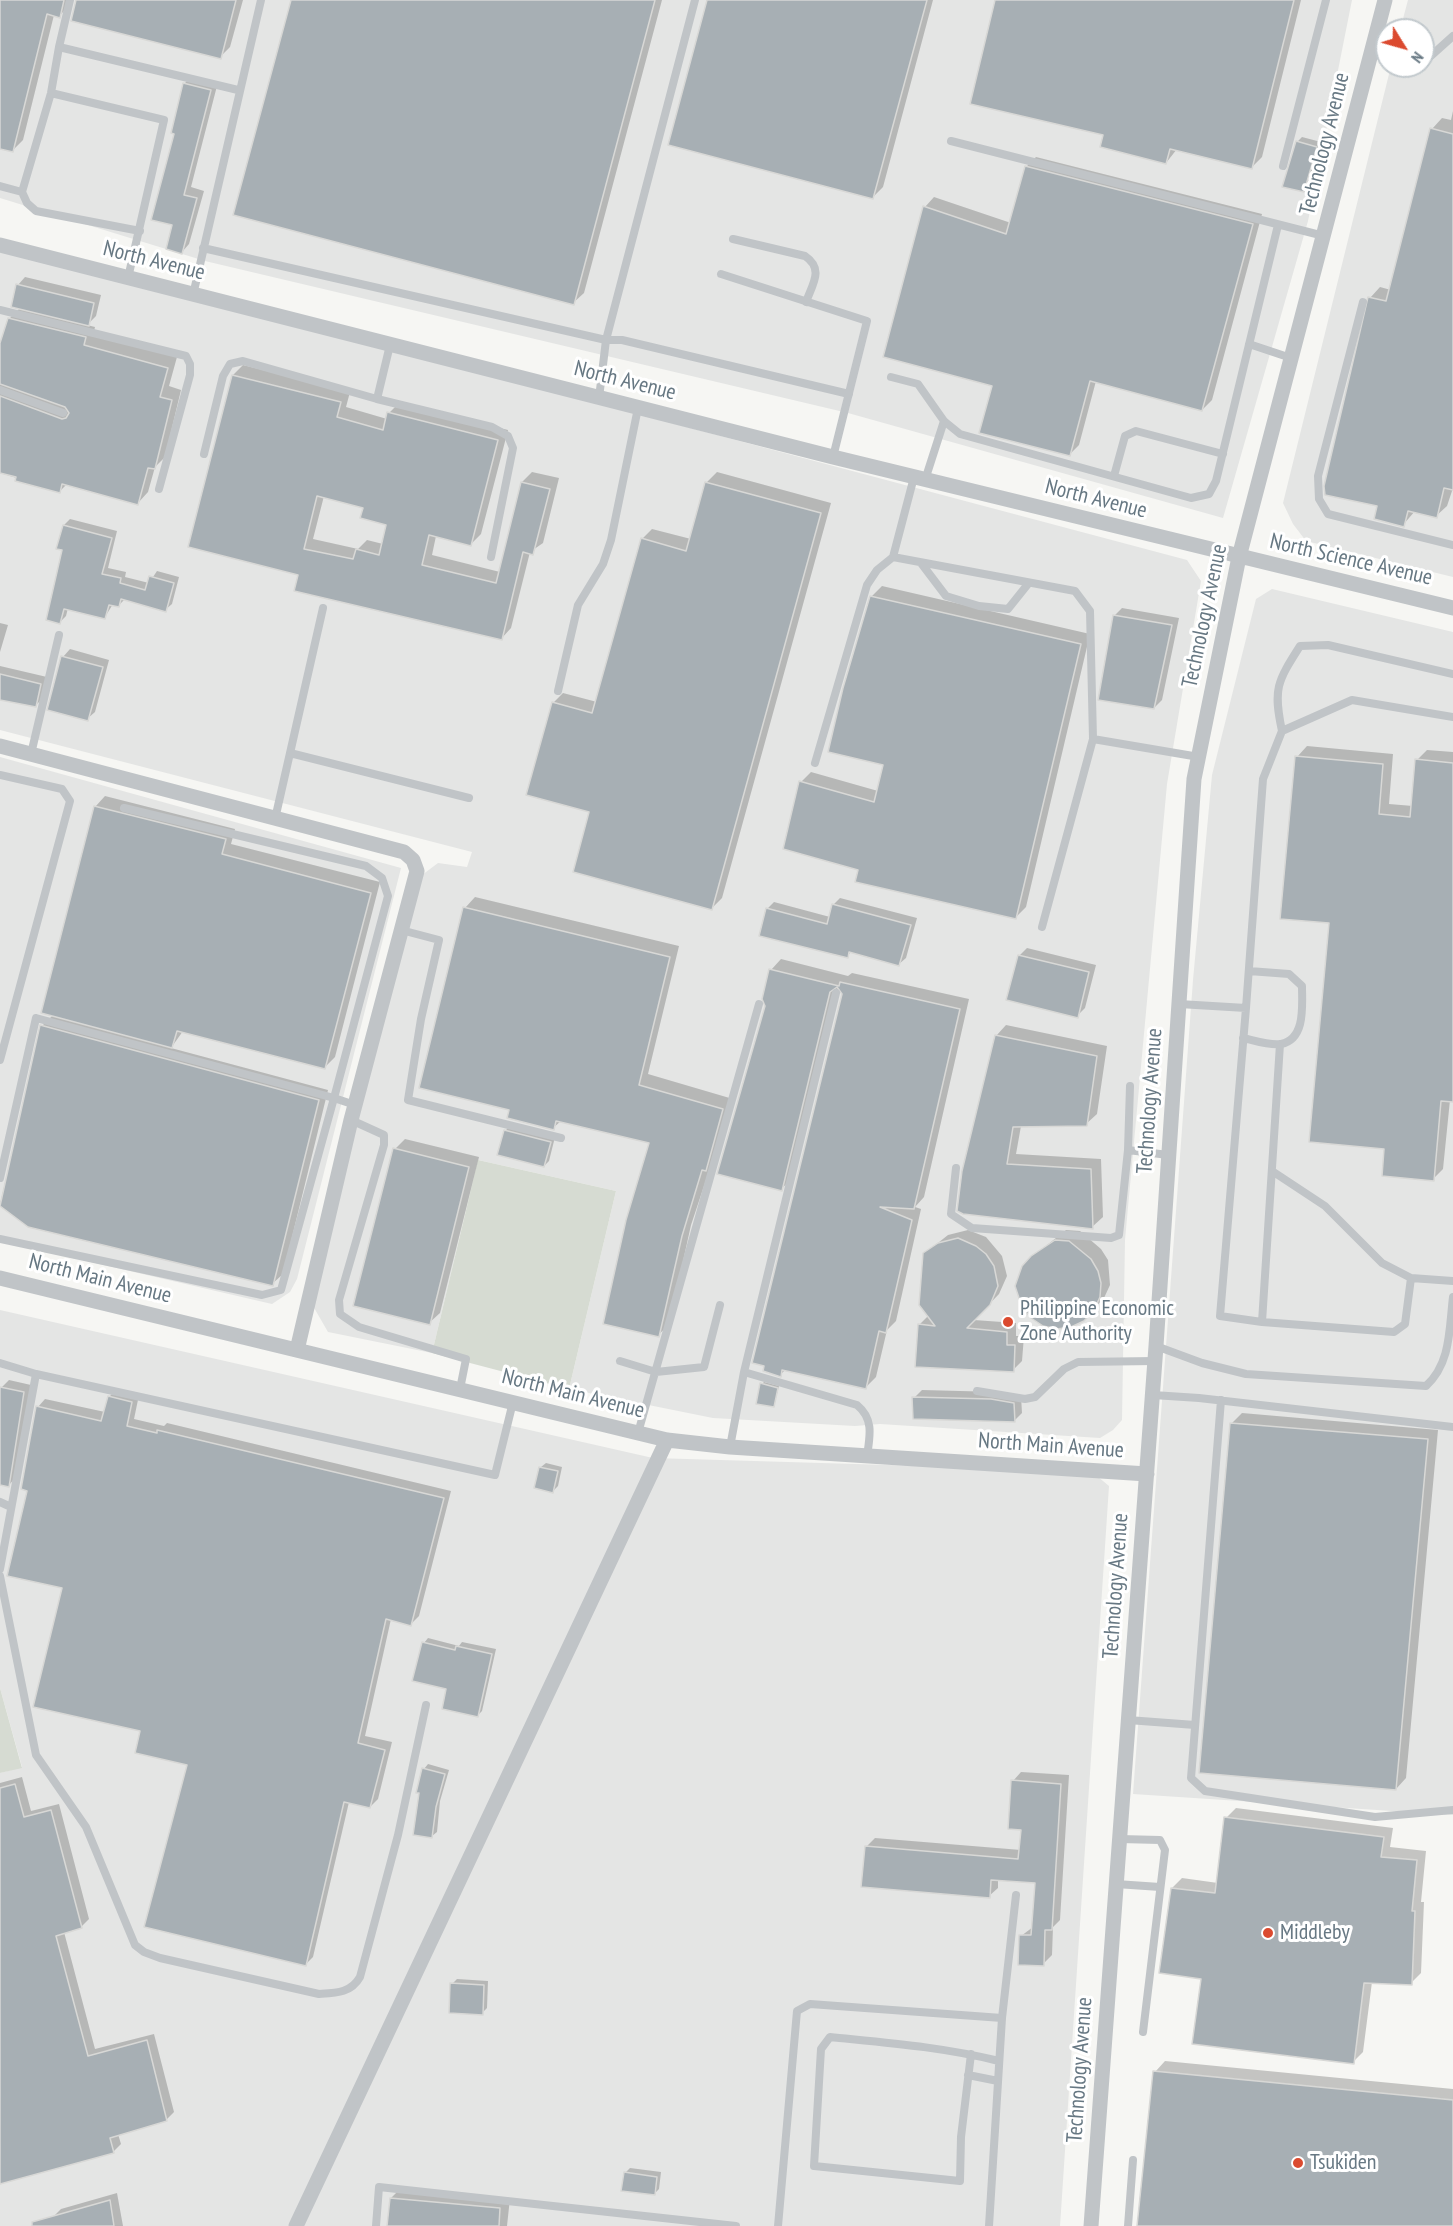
<!DOCTYPE html>
<style>
body{margin:0}
#map{position:relative;width:1453px;height:2226px;overflow:hidden;background:#f6f6f3;font-family:"PT Sans Narrow",sans-serif}
canvas{display:block}
.north{position:absolute;left:1375px;top:18px;width:60px;height:60px;box-sizing:border-box;background:#fff;border:2px solid #c2c9cd;border-radius:50%;rotate:127deg;font-size:16px;font-weight:700;line-height:24px;text-align:center;color:#677883}
.north::after{content:'';display:block;margin:auto;width:21px;height:27px;background:#db4a2f;clip-path:polygon(50% 0,100% 100%,50% 72%,0 100%)}
</style>
<div id="map">
<canvas width="1453" height="2226"></canvas>
<div class="north">N</div>
</div>
<script>
const c = document.querySelector('canvas').getContext('2d');
c.lineJoin = 'round';
function fill(path, color) { c.fillStyle = color; c.fill(path, 'evenodd'); }
function strokePath(path, color, width, dash) { c.strokeStyle = color; c.lineWidth = width; c.lineCap = dash ? 'butt' : 'round'; c.setLineDash(dash || []); c.stroke(path); }
function write(font, color, halo, rows, align = 'center') {
  c.font = font + ' "PT Sans Narrow",sans-serif'; c.lineWidth = 6; c.setLineDash([]); c.textBaseline = 'middle'; c.strokeStyle = halo; c.fillStyle = color; for (const [text, x, y, turn = 0] of rows) {
    c.save(); c.translate(x, y); c.rotate((+turn || 0) * Math.PI / 180); c.textAlign = isNaN(turn) ? turn : align; if (halo) c.strokeText(text, 0, 0); c.fillText(text, 0, 0); c.restore();
  }
}
const built = new Path2D(`
 M0,0h1352l-44,221 -85,297 -375,-105 -643,-152 -205,-63z
 M1408,0h45v577l-147,-36 -13,-17 -10,-21 108,-437h32v-36h-23z
 M0,252l589,149 598,159 14,21 -34,203 -42,456 -3,180 -9,10 -13,8 -220,-14 -25,2 -142,-8 -144,-29 47,-198 -138,-31 -46,193 -104,-21 -15,-26 44,-187 65,-244 16,-12 29,4 5,-15 -472,-122z
 M1272,589l181,43v1183l-320,-21 60,-814 19,-205 44,-176z
 M0,757l401,111 -104,411 -7,13 -18,12 -272,-63z
 M0,1310l653,148 438,13 18,15 -49,740h-1060v-453l22,-6 -22,-79z`);
const green = new Path2D(`
 M478,1160l138,31 -47,198 -137,-36z
 M0,1688l22,80 -22,5z`);
const shadow = new Path2D(`
 M0,0h71l-2,6 -10,10 -5,-1 -31,125 -10,10 -13,-3z
 M77,0h166l-13,47 -10,10z
 M292,0h370l-78,293 -11,10z
 M708,0h225l-50,187 -11,11z
 M997,0h304l-39,157 -10,10 -75,-18 -11,14 -61,-29z
 M192,76l26,6 -27,105 13,4 -15,53 -7,8 -8,-28 2,-91 8,-49z
 M1453,111v377l-6,18 -11,10 -21,-5 -12,14 -24,-20 -9,-207 10,-11 11,3 41,-161 10,-11 9,2z
 M1302,137l19,5 -13,44 -4,5 -7,-49z
 M1036,157l226,57 -50,186 -10,10 -106,-29 -17,64 -10,10 -75,-71 -69,-177 9,-10 77,26 15,-56z
 M25,277l76,18 -5,21 -9,9 8,2 -2,8 84,22 -8,29 12,4 -16,67 -10,10 -7,25 -10,11 -71,-19 -7,7 -60,-18v-121l9,-33 12,-12 -3,-22z
 M243,365l107,27 -4,15 41,12 2,-6 10,-10 109,27 -27,104 -10,10 -35,-8 -4,19 68,17 22,-90 10,-10 27,6 -16,65 -13,9 -19,76 -10,11 -202,-65 -66,-199zM324,496l41,11 23,16 -5,21 -16,-4 -9,9 -45,-10z
 M717,472l114,31 -109,395 -10,10 -121,-97 -38,-108 10,-10 34,9 45,-163 10,-10 39,10 16,-57z
 M70,519l47,12 -9,37 18,4 -1,5 24,6 8,-12 22,6 -7,27 -7,6 -40,-11 -6,6 -6,-1 -8,13 -37,-9 -2,8 -6,6 4,-73 -6,-1 6,-23z
 M882,586l208,48 -64,273 -10,10 -157,-48 -58,-87 10,-10 67,19 6,-27 -39,-76 27,-92z
 M1122,608l57,10 -17,82 -8,8 -39,-93z
 M0,623l8,2 -8,27z
 M70,649l39,11 -14,52 -8,7 -24,-62z
 M0,666l47,11 -5,22 -7,7 -35,-8z
 M1307,746l86,8 -4,50 24,2 4,-46 10,-10 26,2v349l-3,-1 -7,69 -10,10 -47,-31 -55,-226 -34,-165z
 M105,796l130,33 -4,15 149,38 -45,175 -11,11 -141,-37 -12,17 157,42 -45,184 -11,10 -244,-59 -28,-21 42,-178 11,-11 42,-208z
 M475,897l204,49 -31,128 85,25 -42,126 -22,100 -11,10 -7,-193 -90,-21 -8,7 -42,-20 -46,-200z
 M840,898l77,20 -11,40 -7,6 -47,-13 -5,5 -80,-47 7,-7 56,15 3,-12z
 M1027,948l69,17 -11,43 -8,8 -58,-60z
 M781,959l67,17 4,-3 117,26 -45,198 -9,10 6,2 -25,112 -9,9 -11,47 -10,10 -80,-18 -6,6 63,-381 -4,-8 -47,193 -11,10 -15,-183 5,-36z
 M1006,1025l101,21 -10,68 -11,10 -65,2 -5,28 85,5 2,58 -11,10 -129,-55 33,-136z
 M510,1126l45,11 -6,24 -5,5 -39,-35z
 M405,1139l74,18 -39,156 -11,10 -34,-174z
 M968,1230l18,7 16,19 5,20 -8,18 -25,26 42,3v13h8l-2,25 -9,9 -94,-45 10,-10 -5,-61 24,-19z
 M1066,1230l14,1 21,18 7,11 2,25 -6,13 -21,22 -51,-63z
 M9,1380l22,5 -15,92 -7,8 -9,-2v-89l2,-7z
 M764,1382l15,4 -5,20 -12,-22z
 M117,1389l22,6 -5,24 30,7 3,-3 284,68 -32,125 -8,8 -20,-5 -26,117 27,6 -14,57 -8,8 -21,-5 -36,155 -8,8 -116,-201 -47,-34 -79,-143 -34,-97 9,-83 7,-8 60,13 4,-15z
 M922,1390l77,2 22,4 1,17 -8,8 -100,-23z
 M1242,1413l196,17 -32,348 -10,11 -164,-366z
 M546,1463l16,4 -4,19 -5,5 -12,-24z
 M428,1638l31,8 3,-4 34,7 -14,62 -5,5 -29,-28 -24,-45z
 M428,1764l21,6 -9,31 -3,31 -5,4 -8,-67z
 M1021,1772l48,3 -9,145 -7,7 -1,28 -9,9 -22,-28 12,-9 3,-46 -38,-2v9l-9,8 -123,-49 9,-9 146,12 1,-22 -9,-47z
 M22,1777l9,34 28,-7 30,115 -8,8 -17,5 31,117 59,-15 20,78 -7,7 -49,15 3,10 -8,8 -113,31v-400z
 M1236,1808l157,20 -3,19 36,4 -5,51h3l-3,71 -10,10 -39,-1 -9,70 -10,10 -150,-84 -31,-90 10,-10 36,5 8,-65z
 M457,1979l31,2 -1,27 -5,5 -30,-29z
 M1165,2061l288,28v137h-314l16,-154z
 M630,2168l31,4 -2,17 -5,5 -29,-21z
 M401,2188l109,10 -3,28h-118l2,-28z
 M117,2193l6,33h-68l-2,-9 8,-8z`);
const building = new Path2D(`
 M0,0h64l-4,18 -13,-4 -34,138 -13,-3z
 M76,0h160l-15,59 -150,-38z
 M291,0h364l-81,305 -341,-90z
 M707,0h220l-54,199 -205,-54z
 M995,0h299l-42,169 -82,-20 -4,15 -66,-17 3,-12 -133,-31z
 M183,83l28,7 -27,105 13,3 -15,56 -16,-5 6,-24 -21,-5 23,-86 -3,-1z
 M1430,128l23,6v356l-9,-2 -7,30 -29,-7 -4,16 -30,-8 3,-13 -52,-11 -1,-9 44,-189 18,4z
 M1296,141l21,6 -13,45 -22,-5z
 M1025,166l228,58 -51,187 -112,-30 -20,75 -91,-23 13,-47 -109,-29 40,-151 83,28z
 M16,284l78,19 -5,23 -78,-19z
 M8,318l78,19 -2,8 84,23 -8,29 12,3 -17,69 -7,-1 -10,37 -76,-21 -2,9 -45,-12 1,-4 -16,-4v-77l62,23 4,-1 3,-5 -4,-6 -65,-23v-41z
 M232,375l109,27 -4,15 46,13 4,-18 111,28 -27,106 -42,-11 -7,30 74,18 25,-101 29,7 -17,66 -10,-3 -21,88 -208,-49 4,-16 -110,-28zM317,496l46,12 -3,10 26,7 -7,30 -23,-6 -3,10 -49,-10z
 M705,482l116,31 -109,397 -139,-38 16,-60 -63,-17 26,-93 40,11 49,-175 45,13z
 M63,525l49,13 -10,36 19,4 -1,5 25,7 4,-14 25,7 -8,29 -45,-13 -2,8 -10,-2 -4,14 -41,-10 -4,15 -14,-4 16,-70 -6,-1z
 M870,596l211,48 -65,275 -161,-37 3,-12 -75,-21 16,-68 75,21 9,-37 -55,-13 15,-64z
 M1113,615l59,10 -18,84 -56,-9z
 M61,656l42,11 -15,54 -41,-11z
 M0,674l41,10 -5,23 -36,-7z
 M1295,756l88,8 -4,50 31,3 5,-58 38,4v339l-12,-1 -7,80 -52,-5 2,-27 -75,-7 20,-219 -49,-4z
 M94,806l132,33 -4,15 149,39 -46,176 -148,-38 -5,17 -131,-35z
 M832,904l79,21 -12,41 -50,-14 -1,6 -89,-22 7,-28 61,16z
 M463,907l207,50 -31,128 84,24 -17,62 -4,-1 -20,66 -23,101 -56,-13 23,-104 23,-77 -93,-22 -2,9 -47,-12 2,-8 -90,-22z
 M1018,955l71,17 -11,46 -72,-18z
 M769,969l70,17 1,-4 120,27 -46,200 -34,-2 32,13 -26,113 -7,-2 -13,58 -84,-19 -1,7 -18,-6 1,-5 -12,-3 90,-369 -5,-7 -7,5 -48,199 -65,-17 48,-168 -3,-7z
 M40,1025l279,75 -46,186 -245,-59 -28,-21z
 M995,1035l102,21 -10,70 -74,1 -6,37 84,5 2,60 -130,-15 -6,-3 5,-40z
 M504,1130l47,12 -7,25 -47,-12z
 M393,1148l76,19 -39,158 -77,-19z
 M958,1238l18,8 10,8 8,12 4,20 -8,19 -23,23 40,4v13h8l-1,27 -99,-5 3,-43 17,2 -16,-21 4,-52 15,-10z
 M1055,1240l14,1 22,18 7,12 3,12 -1,14 -6,13 -10,11 -13,6 -14,2 -14,-3 -12,-8 -9,-11 -7,-21 7,-20 9,-10z
 M760,1383l18,5 -4,19 -18,-3z
 M0,1387l24,5 -15,95 -9,-2z
 M108,1396l24,6 -5,24 30,7v-3l287,68 -33,128 -25,-7 -28,124 27,7 -15,58 -26,-6 -38,164 -162,-39 43,-162 -52,-12 5,-22 -107,-24 29,-119 -55,-12 20,-85 -6,-2 15,-83 65,15z
 M912,1397l79,2 23,4 1,19 -102,-3z
 M1230,1423l198,16 -32,351 -197,-17z
 M539,1467l19,4 -5,22 -19,-5z
 M422,1642l33,8 1,-4 36,8 -14,63 -36,-8 4,-20 -34,-8z
 M422,1768l23,6 -9,33 -4,31 -19,-3 6,-42h-3z
 M1011,1780l50,4 -9,146h-7l-1,36 -26,-1 1,-30h12l4,-52 -44,-3 -1,18 -129,-11 4,-41 153,13 3,-29 -13,-1z
 M15,1784l9,33 27,-7 31,118 -26,8 32,120 59,-16 20,81 -57,17 4,15 -114,31v-396z
 M1224,1817l160,20 -3,20 36,3 -5,51h3l-3,74 -48,-2 -10,81 -162,-20 9,-65 -42,-6 12,-85 44,5z
 M450,1983l34,2 -1,30 -34,-2z
 M1153,2071l300,29v126h-316z
 M624,2172l33,5 -2,18 -34,-4z
 M390,2198l110,10 -1,18h-112z
 M110,2200l4,26h-82v-4z`);
const service = new Path2D(`
 M59,47l11,-47
 M1371,54l16,3
 M1423,63l30,-27
 M51,93l113,27 -36,158
 M951,141l373,95
 M1283,166l43,-166
 M0,186l22,6 29,-99 8,-46 179,43
 M22,192l5,11 9,8 104,20
 M733,239l72,17c19,13 8,27 1,46
 M203,248l403,92 89,-340
 M721,274l146,47 -34,136
 M193,295l68,-295
 M1363,302l-45,174 1,23 9,15 125,31
 M0,310l186,46 4,8v11l-31,114
 M1249,344l42,14
 M891,377l27,7 26,37 16,13 231,64 18,-4 7,-13 62,-256
 M0,390l63,23
 M599,398l7,-58h16l227,54
 M377,399l115,28 16,9 5,12 -22,109
 M204,454l19,-78 7,-12 13,-3 134,38 13,-54
 M1114,476l11,-40 11,-5 87,23
 M925,480l19,-59
 M893,557l182,34 15,20 3,128 -51,188
 M921,563l25,33 33,10 29,3 20,-25
 M558,691l20,-86 25,-41 8,-24 27,-132
 M1282,731c-9,-42 -5,-49 18,-85l28,-1 125,29
 M1093,739l106,18
 M290,753l179,45
 M31,754l28,-119
 M815,763l52,-178 10,-15 16,-13 21,-80
 M0,775l62,14 8,12 -70,259
 M275,819l48,-211
 M401,930l38,10 -18,79 -13,81 153,38
 M1179,1004l67,4 17,-229 19,-48 70,-31 101,17
 M1246,1008l-26,308 42,6 18,-278
 M1243,1038c10,2 27,8 38,6 25,-5 21,-39 21,-58l-13,-12 -40,-3
 M351,1120l33,15v10l-45,155 1,14 19,13 107,32 -6,30
 M1128,1150l40,5
 M956,1168l-5,46 21,14 139,10 8,-3 9,-85 2,-64
 M0,1178l36,-160 298,80 54,-202 -6,-18 -16,-12 -242,-58
 M0,1239l262,56 19,-5 53,-192 21,7
 M1411,1278l42,3
 M1262,1322l132,10 11,-8 6,-46 -29,-15 -57,-57 -53,-35
 M1156,1346l46,17 44,11 180,12c25,-23 23,-56 27,-89
 M620,1361l36,11 48,-5 16,-62
 M0,1363l36,11 459,101 18,-73
 M744,1372l113,33c17,14 13,31 10,51
 M977,1391l48,8 10,-2 29,-28 14,-7 77,-1
 M1153,1395l46,3 254,29
 M1221,1400l-30,378 14,13 170,26 78,-7
 M638,1433l121,-429
 M730,1447l14,-75 92,-379
 M0,1502l11,5
 M0,1569l36,-195
 M0,1576l36,179 50,72 49,118 9,7 16,6 159,36c17,-1 32,-1 41,-17l38,-142 28,-130
 M1128,1720l67,5
 M1120,1839l40,1 5,10 -22,182
 M1116,1884l44,3
 M971,2054l-10,83 -1,44 -146,-15 7,-117 9,-12c59,6 112,10 169,24
 M968,2075l30,6
 M376,2226l3,-39 357,39
 M778,2226l19,-215 13,-7 192,14
 M989,2226l13,-208 14,-123
 M1128,2226l5,-66`);
const minor = new Path2D(`
 M0,245l833,212 620,151
 M0,746l404,106 9,8 4,11 -66,249 -54,230
 M0,1278l667,162 63,7 417,27
 M296,2226l371,-786
 M1091,2226l65,-880 38,-567 45,-222 146,-557`);
const markers = [
 [1008,1322,6,"#db4a2f"],
 [1268,1933,6,"#db4a2f"],
 [1298,2163,6,"#db4a2f"]
];
const streetNames = [
 ["Technology Avenue",1325,144,-76],
 ["North Avenue",154,261,14],
 ["North Avenue",625,381,14],
 ["North Avenue",1096,499,14],
 ["North Science Avenue",1351,560,13],
 ["Technology Avenue",1205,616,-78],
 ["Technology Avenue",1150,1101,-86],
 ["North Main Avenue",100,1279,14],
 ["North Main Avenue",573,1394,14],
 ["North Main Avenue",1051,1446,4],
 ["Technology Avenue",1116,1586,-86],
 ["Technology Avenue",1080,2070,-86]
];
const poiNames = [
 ["Philippine Economic",1020,1309],
 ["Zone Authority",1020,1334],
 ["Middleby",1280,1933],
 ["Tsukiden",1310,2163]
];
fill(built, '#e4e5e4');
fill(green, '#d6dbd2');
fill(shadow, '#0003');
fill(building, '#a7afb4');
strokePath(building, '#d8d8d6', 1.5);
strokePath(service, '#c0c4c7', 8);
strokePath(minor, '#c0c4c7', 15);
for (const [x, y, r, color] of markers) { const dot = new Path2D(); dot.arc(x, y, r, 0, 2 * Math.PI); c.fillStyle = color; c.fill(dot); strokePath(dot, '#fff', 2); }
write('22px', '#677883', '#fff', streetNames);
write('22px', '#677883', '#fff', poiNames, 'left');
</script>
